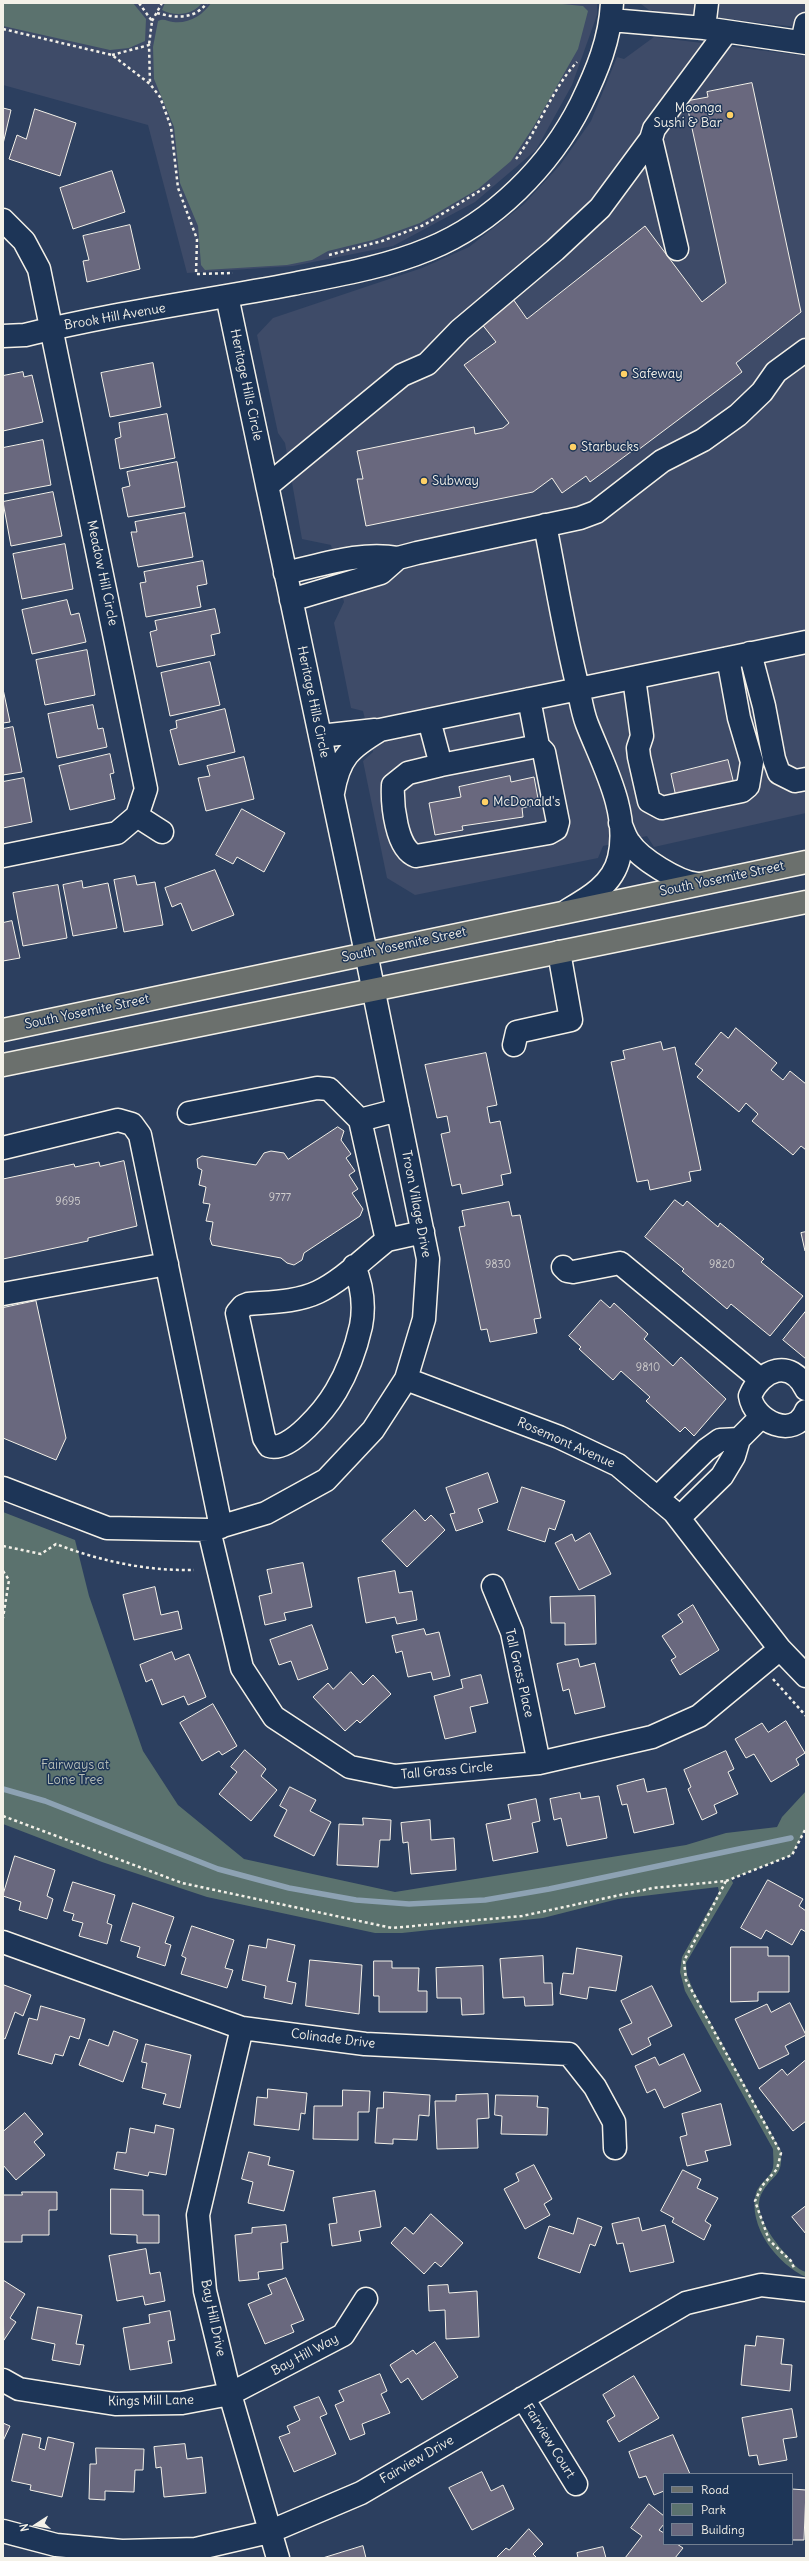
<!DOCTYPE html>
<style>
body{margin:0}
#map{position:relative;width:809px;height:2561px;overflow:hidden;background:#2c3f5f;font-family:Delius,sans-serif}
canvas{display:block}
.frame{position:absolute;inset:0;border:4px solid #f4f1e8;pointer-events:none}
.legend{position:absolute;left:663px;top:2473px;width:130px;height:72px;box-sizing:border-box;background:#1d3557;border:1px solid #738091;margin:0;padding:5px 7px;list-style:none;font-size:12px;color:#f4f1e8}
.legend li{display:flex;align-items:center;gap:8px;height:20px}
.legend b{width:20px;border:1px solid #738091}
.north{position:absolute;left:16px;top:2505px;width:40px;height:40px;-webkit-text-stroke:3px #1d3557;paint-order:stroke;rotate:258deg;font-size:11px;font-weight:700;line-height:16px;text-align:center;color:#f4f1e8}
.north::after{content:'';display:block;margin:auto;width:14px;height:18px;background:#f4f1e8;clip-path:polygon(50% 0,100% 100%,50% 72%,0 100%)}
</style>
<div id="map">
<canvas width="809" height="2561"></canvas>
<div class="frame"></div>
<ul class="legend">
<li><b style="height:5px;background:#6b706d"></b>Road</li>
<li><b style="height:11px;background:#5b726e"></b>Park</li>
<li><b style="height:11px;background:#69687e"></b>Building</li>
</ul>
<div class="north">N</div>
</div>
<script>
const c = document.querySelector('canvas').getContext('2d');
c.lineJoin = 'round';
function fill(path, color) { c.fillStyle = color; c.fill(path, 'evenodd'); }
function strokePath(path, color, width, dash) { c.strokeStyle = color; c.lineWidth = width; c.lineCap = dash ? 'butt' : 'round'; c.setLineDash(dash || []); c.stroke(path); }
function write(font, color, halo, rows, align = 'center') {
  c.font = font + ' Delius,sans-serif'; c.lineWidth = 3; c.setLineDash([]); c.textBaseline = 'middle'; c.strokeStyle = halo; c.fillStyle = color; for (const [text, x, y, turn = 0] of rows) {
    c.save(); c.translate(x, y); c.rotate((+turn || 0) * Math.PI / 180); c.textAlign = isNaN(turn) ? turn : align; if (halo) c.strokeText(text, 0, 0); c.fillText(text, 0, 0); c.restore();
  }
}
const built = new Path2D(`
 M3,3h594v12l-25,70 -36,65 -61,52 -82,44 -100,20 -106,7 -39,-148 -145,-40z
 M806,3v25l-157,-18 -8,-6z
 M654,37l152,19v757l-152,34 -7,-11 -44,10 -5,12 -183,37 -28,-17 -24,-117 10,-9 -10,-41 -12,-3 -17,-85 10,-21 -13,-57 -29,-6 -17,-96 -7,-10 -21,-98 16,-17 149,-50 47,-21 55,-43 36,-39 31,-44 26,-64 7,2z`);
const green = new Path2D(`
 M3,3h130l13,16 -1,22 -16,7 -19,2 -107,-24z
 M165,3h37c-9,12 -27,14 -40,7z
 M211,3h341l31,3 5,5 -10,38 -44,77 -23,35 -33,28 -58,34 -47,17 -45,11 -16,9 -25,5 -82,5 -4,-5 -3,-39 -18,-43 -6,-56 -20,-48 -1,-32 5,-26c6,-3 9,0 15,1 16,2 30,-7 38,-19z
 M3,1512l72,28 14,56 54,155 35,54 66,54 151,33 291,-47 40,-12 51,-6 5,-10 24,-26v37l-14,27 -61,24 2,4 -47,80 1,12 7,17 87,159c2,26 -7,22 -18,40 -13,19 9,47 21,61 7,7 12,18 22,20v5c-28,-12 -59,-51 -50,-84 3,-10 15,-16 17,-25 1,-6 0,-13 0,-19l-88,-158 -5,-19 2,-15 37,-65 -1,-5 -100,12 -75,19 -141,15h-27l-168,-36 -105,-35 -99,-38z`);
const stream = new Path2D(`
 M3,1789l42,12 173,68 71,19 67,12 53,4 76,-4 64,-11 242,-51`);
const building = new Path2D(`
 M752,83l49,229 -65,51 6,9 -104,78 -2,-2 -46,34 -4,-6 -24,17 -10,-15 -19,14 -167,34 -9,-47h6l-6,-28 117,-24 1,7 28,-6 6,-5 -45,-58 32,-23 -15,-19 32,-24 14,20 118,-93 57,76 24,-19 -40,-182 22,-4 -1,-5z
 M3,108l8,2 -8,34z
 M35,109l41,14 -16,53 -51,-17 8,-24 9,4z
 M112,171l13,41 -52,17 -13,-41z
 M130,225l10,44 -53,13 -4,-21 6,-1 -6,-24z
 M153,363l8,44 -51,10 -9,-44z
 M23,372l1,5 8,-2 11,47 -40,9v-55z
 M167,414l8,44 -55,11 -5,-30 6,-2 -2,-14z
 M43,440l8,45 -48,9v-46z
 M177,462l8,45 -57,10 -6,-29 8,-2 -3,-14z
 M53,492l9,44 -51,10 -8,-44z
 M185,513l8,44 -55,10 -7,-35h6l-2,-10z
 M65,544l8,45 -51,10 -9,-45z
 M203,561l4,23 -10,2 4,21 -55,10 -6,-34 6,-1 -2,-10z
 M67,600l4,15 8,-2 7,29 -54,12 -10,-44z
 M215,609l5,24 -9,2 4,20 -58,12 -7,-35 7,-2 -2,-9z
 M87,650l8,45 -50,10 -9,-45z
 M210,662l10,43 -50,11 -9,-43z
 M3,689l7,33 -7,1z
 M93,705l5,24 5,-1 4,19 -50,11 -9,-44z
 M225,709l10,43 -56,13 -9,-35 7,-2 -1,-7z
 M13,727l9,45 -19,3v-46z
 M110,754l4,19 -4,1 5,25 -45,11 -11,-44z
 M244,757l10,42 -48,12 -8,-33 12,-2 -3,-10z
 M728,760l6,24 -58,13 -5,-23z
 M510,776l1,6 23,-5 5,27 -17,4 1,9 -61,9 1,4 -28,5 -6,-32 32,-6 -2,-10z
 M24,778l8,44 -29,6v-46z
 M242,809l43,24 -21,39 -27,-15 -4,7 -17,-9z
 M215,870l19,45 -42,16 -11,-28 -9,4 -7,-19z
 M135,876l2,9 18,-3 8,43 -39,7 -10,-52z
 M82,881l1,7 25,-5 9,45 -44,8 -10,-51z
 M58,885l9,53 -44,8 -10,-53z
 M12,921l8,37 -17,3v-38z
 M736,1028l41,35 -6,7 12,10 7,-9 16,13v66l-5,-4 -8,9 -41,-34 6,-7 -12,-11 -7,9 -42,-35 6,-7 -8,-6 26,-32 7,6z
 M661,1042l2,8 12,-3 26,123 -12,2 2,9 -41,9 -2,-10 -11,2 -26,-120 14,-3 -2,-8z
 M486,1053l11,52 -10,2 3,16 10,-2 11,52 -10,2 2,10 -41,9 -2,-10 -8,2 -11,-52 9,-2 -3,-16 -10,2 -12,-53z
 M338,1127l6,4 -3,9 10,14 -5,4 9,13 -6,4 9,14 -6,4 11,16 -3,7 -56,37 -2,7 -8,5 -7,-2 -6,-5 -69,-13 -2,-6 3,-17 -7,-1 4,-17 -7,-1 3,-16 -7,-2 3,-15 -4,-2 -1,-9 5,-3 54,9 8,-12 7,-2 13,2 4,6z
 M124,1161l13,65 -49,12v3l-85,18v-80l71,-15 1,3 24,-5 1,4z
 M675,1200l8,6 4,-5 31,26 2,-4 44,36 -3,3 42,34 -33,40 -39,-32 -4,5 -45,-38 2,-2 -39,-32z
 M509,1202l3,14 8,-1 21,103 -7,1 3,14 -47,9 -3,-13 -6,1 -22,-103 6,-1 -3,-15z
 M806,1232v19h-1l-4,-18z
 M601,1300l9,8 4,-5 34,31 -4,5 29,27 8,-9 45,42 -32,37 -9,-9 -5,5 -34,-31 4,-4 -29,-26 -8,9 -34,-31 2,-2 -12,-11z
 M36,1301l30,137 -10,22 -53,-22v-130z
 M806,1311v48l-23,-19z
 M488,1473l10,29 -20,7 5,13 -27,9 -6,-17 5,-1 -9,-25z
 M522,1487l43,14 -10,29 -6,-2 -4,14 -37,-12z
 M415,1510l10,11 6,-6 14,15 -38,37 -25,-26z
 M590,1533l21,41 -32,16 -24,-47 17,-9 3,7z
 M303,1563l9,44 -28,6 2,7 -21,5 -6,-29 13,-3 -5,-23z
 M395,1571l4,22 13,-2 5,29 -20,4 -2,-7 -29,6 -8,-45z
 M155,1587l6,28 17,-4 4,18 -48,11 -11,-45z
 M595,1596l1,48 -31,1v-22h-14l-1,-26z
 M693,1605l26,45 -39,25 -9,-15 5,-3 -14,-21 21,-14 -5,-7z
 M312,1625l16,44 -30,11 -7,-19 -12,4 -9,-25z
 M424,1629l2,6 13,-3 11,44 -17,4 -2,-8 -23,5 -6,-26 -6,2 -4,-17z
 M172,1652l3,8 14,-6 17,43 -18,8 -4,-9 -22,9 -10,-26 -6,3 -6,-17z
 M578,1659l2,8 15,-4 10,44 -30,7 -6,-25 -6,2 -6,-27z
 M351,1672l12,13 10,-10 18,19 -31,29 -3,-3 -12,11 -32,-34 15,-14 5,6z
 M481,1675l7,28 -18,4 6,25 -31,7 -11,-43 29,-8 -2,-8z
 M213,1704l24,42 -15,9 -3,-4 -17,10 -22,-38z
 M786,1721l19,32 -9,6 3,6 -28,17 -17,-28 -8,4 -11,-19 27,-16 6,9z
 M245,1750l21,19 -5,7 16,14 -26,31 -32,-27 18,-22 -6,-5z
 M726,1751l8,18 -6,3 10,22 -24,11 3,8 -15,7 -14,-31 3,-2 -7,-17z
 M644,1779l3,13 19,-4 8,36 -40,9 -7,-29 -5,1 -5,-19z
 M290,1787l26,13 -6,11 21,11 -17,34 -40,-20 13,-26 -7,-4z
 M580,1793l1,6 18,-3 8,42 -40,8 -6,-28 -7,2 -4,-21z
 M536,1799l4,22 -8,2 6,29 -45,9 -7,-37 25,-5 -3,-14z
 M363,1818l28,2 -1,20h-10l-2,27 -41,-2 2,-41 24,1z
 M430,1820l1,20 23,-2 2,32 -45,4 -3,-32 -5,1 -2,-20z
 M15,1856l40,14 -8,26 6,3 -6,20 -28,-9 2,-8 -18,-6z
 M768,1880l35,19 -4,7 7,5v21l-5,-3 -9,16 -26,-15 -5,9 -20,-11z
 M73,1882l42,13 -8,28 5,2 -5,19 -28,-8 4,-13 -11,-3 2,-6 -10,-3z
 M133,1903l41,14 -9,26 6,2 -6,21 -28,-9 3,-10 -19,-6z
 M192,1926l42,14 -9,28 8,2 -6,18 -46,-14 5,-16 -4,-2z
 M268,1939l27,6 -8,36 9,2 -4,21 -28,-6 2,-12 -24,-6 7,-35 17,3z
 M731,1947h37v9h21v36h-31v9l-27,1z
 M577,1948l45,8 -6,35 -27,-4 -2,12 -27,-5 3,-21 10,1z
 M543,1956l1,27h8l1,22 -28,1 -1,-9 -21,1 -3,-39z
 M310,1960l52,5 -3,49 -53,-8z
 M374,1961h18v7h27l-1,23h9v21h-48v-16h-5z
 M483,1966l1,48 -22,1 -1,-17h-24l-1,-30z
 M4,1985l27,10 -8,21 -8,-4 -10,27 -2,-1z
 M652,1986l20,40 -24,12 3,7 -19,10 -13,-26 13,-6 -11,-22z
 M790,2003l16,32 -21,11 4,8 -30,15 -24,-50 32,-15 4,8z
 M41,2006l44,13 -6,20 -9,-3 -7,20 -8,-2 -3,10 -34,-10 11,-36 8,2z
 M114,2031l24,9 -15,42 -44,-17 10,-26 19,7z
 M146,2044l45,11 -11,53 -17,-4 3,-10 -24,-6 5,-25 -5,-1z
 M684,2054l17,37 -37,17 -9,-19 -8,4 -12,-27 20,-9 4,8z
 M806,2060v61l-13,10 -34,-43 23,-19 5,6z
 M268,2089l39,4 -2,21 -4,-1 -2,17 -45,-5 3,-28 10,1z
 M343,2090l27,1 -1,21h-11v28l-45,-1 1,-33h28z
 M384,2092l46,3 -1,21 -10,-1 -2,25 -24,-1v5l-18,-1 2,-35h6z
 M488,2094l1,24 -12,1 1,29 -41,1 -2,-48h21v-6z
 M496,2095l42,1 -1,11 11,1 -1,27 -46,-1 1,-18 -7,-1z
 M721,2104l10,41 -26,6 3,10 -21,5 -7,-29 7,-2 -5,-21z
 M25,2113l18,21 -9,8 11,13 -29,25 -13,-15v-33z
 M156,2125l18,4 -8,46 -17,-3 -1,4 -34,-7 3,-17 9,1 4,-25 24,5z
 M249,2152l21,5 -2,8 26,6 -10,40 -36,-8 5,-21 -11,-3z
 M534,2165l18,34 -8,5 6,11 -25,14 -21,-40 15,-8 -3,-7z
 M683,2170l18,9 -4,9 21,10 -13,23 6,4 -7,15 -32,-18 2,-4 -13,-7z
 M111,2189l32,1v25h16v28h-22v-8l-26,-1z
 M375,2191l6,36 -22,4 2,10 -29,5 -3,-22 8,-1 -4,-25z
 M22,2192h35v18h-8v25h-27v7h-19v-47h19z
 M806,2206v28l-14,-17z
 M431,2214l32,29 -22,24 -6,-5 -11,12 -33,-31 14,-16 8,7z
 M578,2218l24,9 -7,19 -5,-2 -10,29 -42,-15 11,-32 24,8z
 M639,2218l3,13 23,-6 9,37 -44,10 -7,-29 -6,1 -5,-20z
 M286,2225l2,17 -7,1 2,26 -25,3 1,7 -20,2 -4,-46 17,-2v-5z
 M146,2249l4,25 10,-2 5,29 -20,4 -2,-9 -26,5 -8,-45z
 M286,2278l18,42 -13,5 3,7 -29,12 -17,-40 24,-10 -4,-9z
 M3,2280l22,14 -15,24 6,4 -12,18z
 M448,2285l1,8 28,-2 2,46 -33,2 -1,-29 -16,1 -1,-25z
 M38,2307l44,8 -6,29 8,1 -4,20 -28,-5 3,-16 -23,-5z
 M170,2311l5,29 -7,1 4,22 -42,7 -7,-42 27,-5 -1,-8z
 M757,2336l27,3 -3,25 11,1 -2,26 -49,-6 4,-40 10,1z
 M435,2342l23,35 -36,23 -14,-22 -7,5 -11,-18 23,-15 3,4z
 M380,2374l7,17 -6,3 9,19 -28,11 3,10 -15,6 -15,-35 9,-4 -5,-10z
 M634,2376l25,42 -40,24 -12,-21 8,-5 -12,-21z
 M319,2397l8,17 -7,3 16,37 -42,18 -15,-35 11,-4 -3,-7 13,-6 -6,-13z
 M792,2409l5,28 -14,2 4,21 -28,5 -2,-10 -8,1 -7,-38z
 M3,2423l7,3 -7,15z
 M23,2434l18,4 -2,10 6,2 3,-13 26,6 -12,54 -32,-7 1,-5 -19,-4z
 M673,2435l17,39h-26v17l-10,4 -8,-19 -7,2 -10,-26z
 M185,2444l2,15 15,-2 4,36 -42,4 -3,-30 -5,1 -2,-21z
 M96,2448l48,1 -1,21h-8l-1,22 -29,-1v9l-16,-1 1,-35h6z
 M482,2472l9,19 12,-6 11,24 -42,21 -23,-42z
 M792,2489l14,1 -2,50h-12z
 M649,2504l15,12v8l-5,6 5,3v11h13l6,4 -8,10h-50l17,-22 -11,-8z
 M529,2529l14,15 -10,10 4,4h-41l10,-10 3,2z
 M363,2546l3,12h-43z
 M603,2547l3,11h-28l-1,-5z`);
const path = new Path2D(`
 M139,3l13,18 -3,24
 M157,13c18,5 37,7 50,-10
 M152,21l10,-18
 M3,29l109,26 38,29 10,13 11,30 7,61 19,51 -1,35 37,-1
 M112,55l37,-10 1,38
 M516,159c22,-29 37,-72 61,-97
 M329,255l53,-14 42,-16 67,-41
 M3,1546l38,8 15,-10c44,17 90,27 138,26
 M3,1571l6,9 -6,38
 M773,1679l33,37
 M3,1816l179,67 210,45 130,-12 131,-28 73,-7 -42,80 2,19 95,173 -4,16 -15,17 -7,15 14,39 22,21 3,7
 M726,1881l66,-26 14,-27`);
const minor = new Path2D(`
 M611,20l93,8 102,15
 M704,28l3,-25
 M802,42l4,-18
 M3,220l21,21 15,28 107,520 -9,27 -20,17 -114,23
 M677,249l-26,-110 3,-10 72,-97
 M3,336l22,-1c88,-22 179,-34 268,-51 46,-9 93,-17 136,-35 64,-26 121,-83 152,-145 16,-33 29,-64 31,-101
 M267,486l135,-111 25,-11 33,-34 95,-80 45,-42 51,-69
 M545,525c11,55 20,112 34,167 2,10 4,22 8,32 16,41 43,88 32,134 -6,26 -30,40 -51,52
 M285,573c37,-8 76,-22 113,-15
 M291,600l90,-27 17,-15 19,-5 163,-35 16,-6 66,-51 41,-21 35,-25 24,-23 14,-20 30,-22
 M750,653l14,53 10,53 5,14 16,8 11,-2
 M634,678l8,58 -4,12 1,9 10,44 13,7 80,-17 6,-5 4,-24 -13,-44 -11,-60
 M429,720l12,45 97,-19 -9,-47
 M320,736l55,-6
 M441,765l-33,8 -15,12c-1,19 3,64 23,71l133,-23 7,-4 2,-7 -14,-70 -6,-6
 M333,793c6,-36 17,-45 47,-63l426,-88
 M137,816l25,16
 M620,823c3,6 5,14 9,19 11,17 49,40 68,42
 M514,1045l3,-13 54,-12 -12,-68
 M398,1110l-38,10 27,120 36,-8
 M189,1113l128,-25 12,1 31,31
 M3,1148l115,-28 14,4 8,11 81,392
 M354,1266c8,19 11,39 7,60 -5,22 -13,45 -25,65 -10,17 -46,62 -67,55l-5,-8 -27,-125 6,-7 5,-2c23,-2 49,-2 70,-12 25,-12 47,-35 69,-52
 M563,1267l4,4 6,1 47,-9 140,116
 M3,1294l164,-30
 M406,1379l153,58 59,28 56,47 106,137 26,27
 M806,1389c-15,-31 -45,-20 -56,7 4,26 45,44 56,15
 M3,1488l104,40 102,2 57,-17 60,-33 47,-50 33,-51 18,-60 4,-60 -62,-306 -139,-657
 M657,1498l49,-48 14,-10 19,-1
 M679,1518l43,-42 12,-20 5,-17 22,-22
 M209,1530l33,138 32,49 76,50 45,9 144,-13 113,-26 47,-21 81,-67
 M493,1586l19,46 27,131
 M3,1942l239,86 123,16 204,10 26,33 19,35 1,26
 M242,2028l-44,187 7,76 25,103 48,164
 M3,2380l16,9 96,15 67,-1 48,-9 113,-59 23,-36
 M523,2398l53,86
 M3,2531l53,14 66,6 74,-2 73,-17 92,-39 325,-190 75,-18 45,5`);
const major = new Path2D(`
 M3,1030l803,-168
 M3,1065l803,-163`);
const markers = [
 [730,115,4,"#ffd166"],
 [624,374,4,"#ffd166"],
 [573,447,4,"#ffd166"],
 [424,481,4,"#ffd166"],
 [485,802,4,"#ffd166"]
];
const numberNames = [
 ["9777",280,1198],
 ["9695",68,1202],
 ["9830",498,1265],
 ["9820",722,1265],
 ["9810",648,1368]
];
const poiNames = [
 ["Moonga",722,108,"right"],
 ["Sushi & Bar",722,123,"right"],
 ["Safeway",632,374],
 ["Starbucks",581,447],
 ["Subway",432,481],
 ["McDonald's",493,802]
];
const streetNames = [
 ["Brook Hill Avenue",115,317,-10],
 ["Heritage Hills Circle",246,385,78],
 ["Meadow Hill Circle",102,573,78],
 ["Heritage Hills Circle",313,702,78],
 ["South Yosemite Street",722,879,-12],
 ["South Yosemite Street",404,945,-12],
 ["South Yosemite Street",87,1012,-12],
 ["Troon Village Drive",416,1204,79],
 ["Rosemont Avenue",566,1443,24],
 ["Tall Grass Place",519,1673,77],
 ["Tall Grass Circle",447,1771,-5],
 ["Colinade Drive",333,2039,7],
 ["Bay Hill Drive",213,2318,78],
 ["Bay Hill Way",305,2355,-28],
 ["Kings Mill Lane",151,2401,-1],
 ["Fairview Court",549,2441,58],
 ["Fairview Drive",417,2460,-30]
];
const parkNames = [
 ["Fairways at",75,1765],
 ["Lone Tree",75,1780]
];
fill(built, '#3e4b68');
fill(green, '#5b726e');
strokePath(stream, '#8da2b3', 5.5);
fill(building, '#69687e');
strokePath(building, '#f4f1e8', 1);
strokePath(minor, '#f4f1e8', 25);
strokePath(major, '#f4f1e8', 25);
strokePath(path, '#f4f1e8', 2.5, [3, 3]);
strokePath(minor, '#1d3557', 22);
strokePath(major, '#6b706d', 22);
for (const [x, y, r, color] of markers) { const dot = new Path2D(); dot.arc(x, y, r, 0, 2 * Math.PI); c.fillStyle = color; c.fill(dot); strokePath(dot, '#1d3557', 1.5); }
write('11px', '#d1cfce', null, numberNames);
write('13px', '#f4f1e8', '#1d3557', poiNames, 'left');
write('13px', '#f4f1e8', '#1d3557', streetNames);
write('13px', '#b7beb7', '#1d3557', parkNames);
</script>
